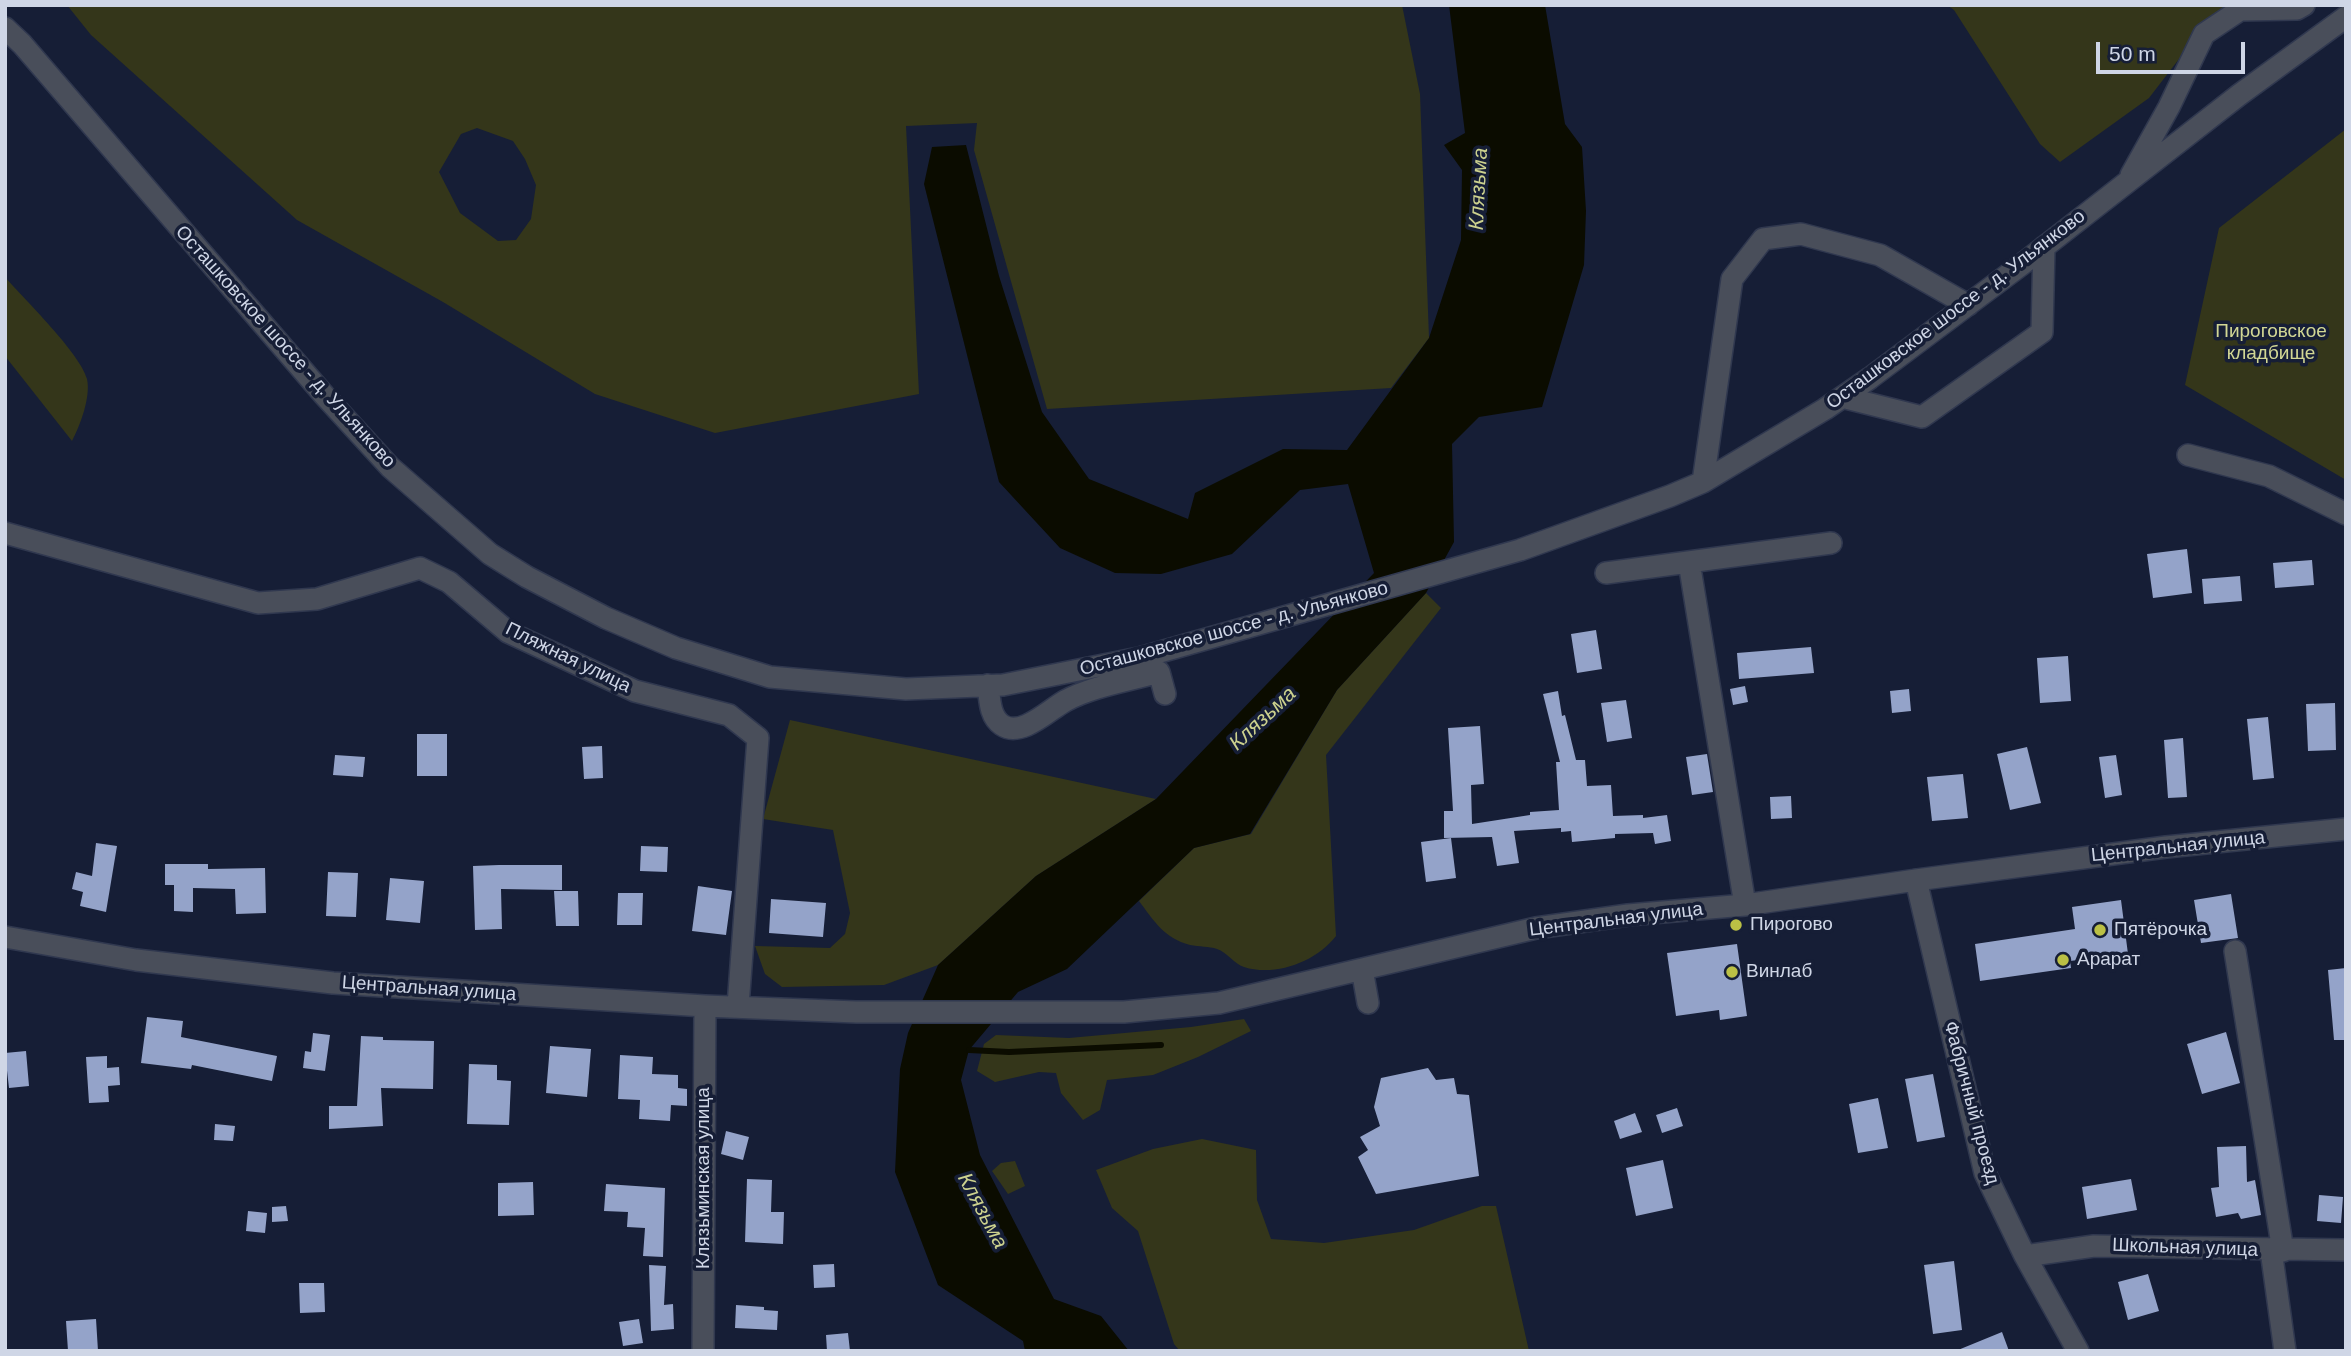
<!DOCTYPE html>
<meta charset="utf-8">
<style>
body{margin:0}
#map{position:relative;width:2351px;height:1356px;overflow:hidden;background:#161e36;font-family:Helvetica,sans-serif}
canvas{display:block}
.frame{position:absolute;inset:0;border:7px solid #cfd6e6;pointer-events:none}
.scale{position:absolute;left:2096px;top:42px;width:149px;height:32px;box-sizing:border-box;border:4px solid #cfd6e6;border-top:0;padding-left:9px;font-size:21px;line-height:24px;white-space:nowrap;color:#cfd6e6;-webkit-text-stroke:5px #161e36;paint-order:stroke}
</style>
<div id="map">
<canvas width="2351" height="1356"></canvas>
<div class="frame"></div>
<div class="scale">50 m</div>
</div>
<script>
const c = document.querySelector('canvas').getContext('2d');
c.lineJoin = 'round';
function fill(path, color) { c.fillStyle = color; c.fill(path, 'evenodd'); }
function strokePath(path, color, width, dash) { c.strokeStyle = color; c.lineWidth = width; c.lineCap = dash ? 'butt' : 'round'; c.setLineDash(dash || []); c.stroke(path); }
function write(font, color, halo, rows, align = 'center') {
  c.font = font + ' Helvetica,sans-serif'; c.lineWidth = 7; c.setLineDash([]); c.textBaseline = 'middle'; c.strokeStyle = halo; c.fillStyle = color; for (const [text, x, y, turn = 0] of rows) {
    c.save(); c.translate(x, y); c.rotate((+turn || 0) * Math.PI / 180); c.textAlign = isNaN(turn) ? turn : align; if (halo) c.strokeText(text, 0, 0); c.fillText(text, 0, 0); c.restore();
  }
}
const green = new Path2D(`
 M67,5h1335l18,89 9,244 -38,50 -344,21 -73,-259 3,-27 -71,3 13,268 -204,39 -120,-39 -152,-92 -146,-82 -206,-185zM477,128l36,13 12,18 11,26 -5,34 -15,21 -18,1 -38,-28 -21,-41 22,-38z
 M1947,5h301l-39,15 -60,78 -89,64 -20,-18 -86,-134z
 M2346,129v351l-161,-95 34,-157z
 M5,277c20,23 75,76 82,102 4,18 -7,47 -15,62l-67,-85z
 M1426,593l15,15 -115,147 10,181c-20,26 -61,41 -92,31 -10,-3 -17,-15 -27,-18 -8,-3 -18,-2 -27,-4 -26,-7 -36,-24 -51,-44l55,-53 57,-14 86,-144z
 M790,720l366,79 -120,77 -98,89 -54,20 -102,2 -17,-13 -10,-28 75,2 15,-14 5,-21 -17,-83 -70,-11z
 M1244,1019l7,12 -53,26 -45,18 -46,5 -7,30 -17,10 -22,-27 -5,-20 -17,-1 -44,10 -18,-11 7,-27 12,-9 73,3 122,-11z
 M1202,1139l54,11 1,50 14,39 53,4 90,-13 68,-24h14l33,145h-349l-6,-7 -36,-113 -26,-23 -16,-38 57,-21z
 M1015,1161l10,25 -17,8 -16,-23 9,-8z`);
const water = new Path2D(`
 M1449,5h96l20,119 17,23 4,64 -2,54 -42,142 -63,10 -27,27 2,98 -28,51 -89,97 -87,144 -56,14 -127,121 -49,23 -49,58 -8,30 19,75 74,144 47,17 28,35h-104l-2,-10 -85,-56 -43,-113 5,-103 8,-36 30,-68 98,-89 120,-77 218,-226 -26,-89 -48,6 -68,64 -71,20 -46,-1 -55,-25 -61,-66 -75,-298 8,-37 34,-2 33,131 43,136 47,67 99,40 7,-26 88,-44 64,1 82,-112 32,-98 1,-70 -18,-25 21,-12z`);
const stream = new Path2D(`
 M969,1050l40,2 152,-7`);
const building = new Path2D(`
 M2187,549l5,44 -39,5 -6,-44z
 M2312,560l2,25 -39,3 -2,-25z
 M2240,576l2,25 -38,3 -2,-25z
 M1596,630l6,39 -25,4 -6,-39z
 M1811,647l3,26 -75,6 -2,-26z
 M2068,656l3,45 -31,2 -3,-45z
 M1745,686l3,16 -15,3 -3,-16z
 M1909,689l2,22 -19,2 -2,-22z
 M1558,691l4,25 3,-1 11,45h9l2,26 24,-1 2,31 30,-1v3l24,-3 4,26 -16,3 -2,-11 -38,1v4l-43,4 -1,-11 -10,1v-4l-47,3 5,32 -22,3 -5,-29 -48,1v-27h9l-5,-83 32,-2 4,58 -13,1 1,39 58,-9v-3l29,-2 -3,-48h4l-17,-68z
 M1626,700l6,38 -25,4 -6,-39z
 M2335,703l1,47 -28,1 -2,-47z
 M2268,717l6,61 -21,2 -6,-61z
 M417,734h30v42h-30z
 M2183,738l4,59 -19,1 -4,-58z
 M602,746l1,32 -19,1 -2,-32z
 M2027,747l14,56 -31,7 -13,-56z
 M1707,754l6,38 -21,3 -6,-38z
 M335,755l30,2 -2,20 -30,-2z
 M2116,755l6,40 -17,3 -6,-41z
 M1963,774l5,44 -36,3 -5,-44z
 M1791,796l1,22 -21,1 -1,-22z
 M1451,838l5,40 -30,4 -5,-40z
 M96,843l21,3 -11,66 -26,-6 3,-14 -11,-3 4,-17 16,4z
 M641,846l27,1 -1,25 -27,-1z
 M165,864h43v5l57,-1 1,45 -30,1 -1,-25 -42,-1v24l-19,-1v-26h-9z
 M499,865h63v25l-61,-1 1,40 -27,1 -2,-64z
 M328,872l30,1 -2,44 -30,-1z
 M390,878l34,3 -4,42 -34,-3z
 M698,886l34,5 -6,44 -34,-4z
 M554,891h24l1,35h-23z
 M618,893h25l-1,32h-25z
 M2231,894l7,44 -37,5 -7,-43z
 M771,899l55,4 -3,34 -54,-4z
 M2121,900l7,54 -58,7 1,7 -91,13 -5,-37 100,-15 -3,-22z
 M1737,944l10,72 -27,4 -1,-10 -43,6 -9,-63z
 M2346,968v72h-12l-6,-70z
 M147,1017l36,4 -2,16 96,19 -5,25 -80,-16 -1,4 -50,-6z
 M2226,1032l14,51 -38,11 -15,-50z
 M313,1033l17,2 -5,36 -22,-3 2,-17 6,1z
 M361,1036l22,1v3l51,1 -1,48 -52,-1 2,38 -54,3v-23h28z
 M550,1046l41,3 -4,48 -41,-4z
 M26,1051l3,35 -20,2 -4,-35z
 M620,1055l33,2 -1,17 26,1v13l9,1v17l-16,-1 -1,16 -31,-2 1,-19 -22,-1z
 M107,1056v12l12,-1 1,18 -12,1 1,16 -20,1 -3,-46z
 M469,1064l28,1v15l14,1 -2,44 -42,-1z
 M1428,1068l8,12 18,-2 3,16 12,1 10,81 -103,18 -18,-37 10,-7 -8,-13 20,-11 -6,-19 7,-29z
 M1933,1074l12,63 -28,5 -12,-63z
 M1878,1098l10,50 -30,5 -9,-49z
 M1677,1108l6,18 -21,7 -6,-18z
 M1635,1113l7,19 -22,7 -6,-18z
 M215,1124l20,2 -2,15 -19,-1z
 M726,1131l23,6 -6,23 -22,-6z
 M2246,1146l1,36 8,-2 6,35 -20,4 -3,-6 -22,4 -5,-29 8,-1 -2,-40z
 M1663,1160l10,48 -37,8 -10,-48z
 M747,1179l25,1 -1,32h13l-1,32 -38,-2z
 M2131,1179l6,31 -50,9 -5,-32z
 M533,1182l1,33 -36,1v-33z
 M606,1184l59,4 -2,69 -20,-1 2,-28 -18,-1 1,-15 -24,-1z
 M2319,1195l24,2 -2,26 -24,-2z
 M286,1206l2,15 -16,1v-15z
 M248,1211l19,2 -2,20 -19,-2z
 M1954,1261l8,69 -29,4 -9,-69z
 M834,1264l1,23 -21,1 -1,-23z
 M649,1265l17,1 -2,39 9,-1 1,25 -23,2z
 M2148,1274l11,37 -31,9 -10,-38z
 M299,1283h25l1,29 -25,1z
 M736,1305l28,2v3l14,1 -1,19 -42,-2z
 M96,1319l2,32h-30l-2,-30z
 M639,1319l4,24 -20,3 -4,-24z
 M2002,1332l7,19h-51v-1z
 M848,1333l2,18h-23l-1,-16z`);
const minor = new Path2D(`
 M5,28l17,16 302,351 66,72 100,87 37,23 79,41 70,30 94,29 136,12 97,-4 136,-27 381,-108 150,-54 33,-14 122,-73 45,-31 151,-113 218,-170 107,-78
 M2131,175l38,-68 35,-73 36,-24 57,-1 7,-4
 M1842,397l80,20 120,-85 2,-85
 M2188,455l81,21 77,38
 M1703,482l29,-203 31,-40 38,-5 79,21 88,50
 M5,533l253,70 59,-4 103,-31 29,14 59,50 127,59 94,24 29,23 -20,268
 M1689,562l56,343
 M1606,573l225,-30
 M988,685c2,14 1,31 14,40 19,13 47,-15 63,-24 28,-15 63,-20 94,-29l6,22
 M1916,880l69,293 40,83 53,95
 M5,937l131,23 197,23 372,23 151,6h268l95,-9 317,-75 92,-13 117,-10 171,-25 250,-33 180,-18
 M2235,951l48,300
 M1362,969l6,34
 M2271,1250l14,101
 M2025,1256l69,-10 252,4
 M703,1351l2,-345`);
const markers = [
 [1736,925,7,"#bbc045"],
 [2100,930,7,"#bbc045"],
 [2063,960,7,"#bbc045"],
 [1732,972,7,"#bbc045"]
];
const streetNames = [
 ["Осташковское шоссе - д. Ульянково",1956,310,-37],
 ["Осташковское шоссе - д. Ульянково",285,347,48],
 ["Осташковское шоссе - д. Ульянково",1234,629,-15],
 ["Пляжная улица",568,658,26],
 ["Центральная улица",2178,847,-6],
 ["Центральная улица",1616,920,-7],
 ["Центральная улица",429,989,4],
 ["Фабричный проезд",1971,1103,75],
 ["Клязьминская улица",704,1178,-90],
 ["Школьная улица",2185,1248,2]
];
const parkNames = [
 ["Пироговское",2271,332],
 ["кладбище",2271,354]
];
const poiNames = [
 ["Пирогово",1750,925],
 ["Пятёрочка",2114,930],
 ["Арарат",2077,960],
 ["Винлаб",1746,972]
];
const waterNames = [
 ["Клязьма",1479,189,-87],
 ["Клязьма",1263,719,-43],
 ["Клязьма",982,1211,62]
];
fill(green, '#34361a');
fill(water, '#0b0c00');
strokePath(stream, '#0b0c00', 6);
fill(building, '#94a3c9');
strokePath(minor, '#30384f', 24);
strokePath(minor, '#494e5a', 21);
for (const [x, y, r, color] of markers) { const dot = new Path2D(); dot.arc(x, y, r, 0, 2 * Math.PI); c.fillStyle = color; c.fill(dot); strokePath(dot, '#161e36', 2.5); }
write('19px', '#cfd6e6', '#161e36', streetNames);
write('19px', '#d2d794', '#161e36', parkNames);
write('19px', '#cfd6e6', '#161e36', poiNames, 'left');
write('italic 21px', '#ccd18e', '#161e36', waterNames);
</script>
